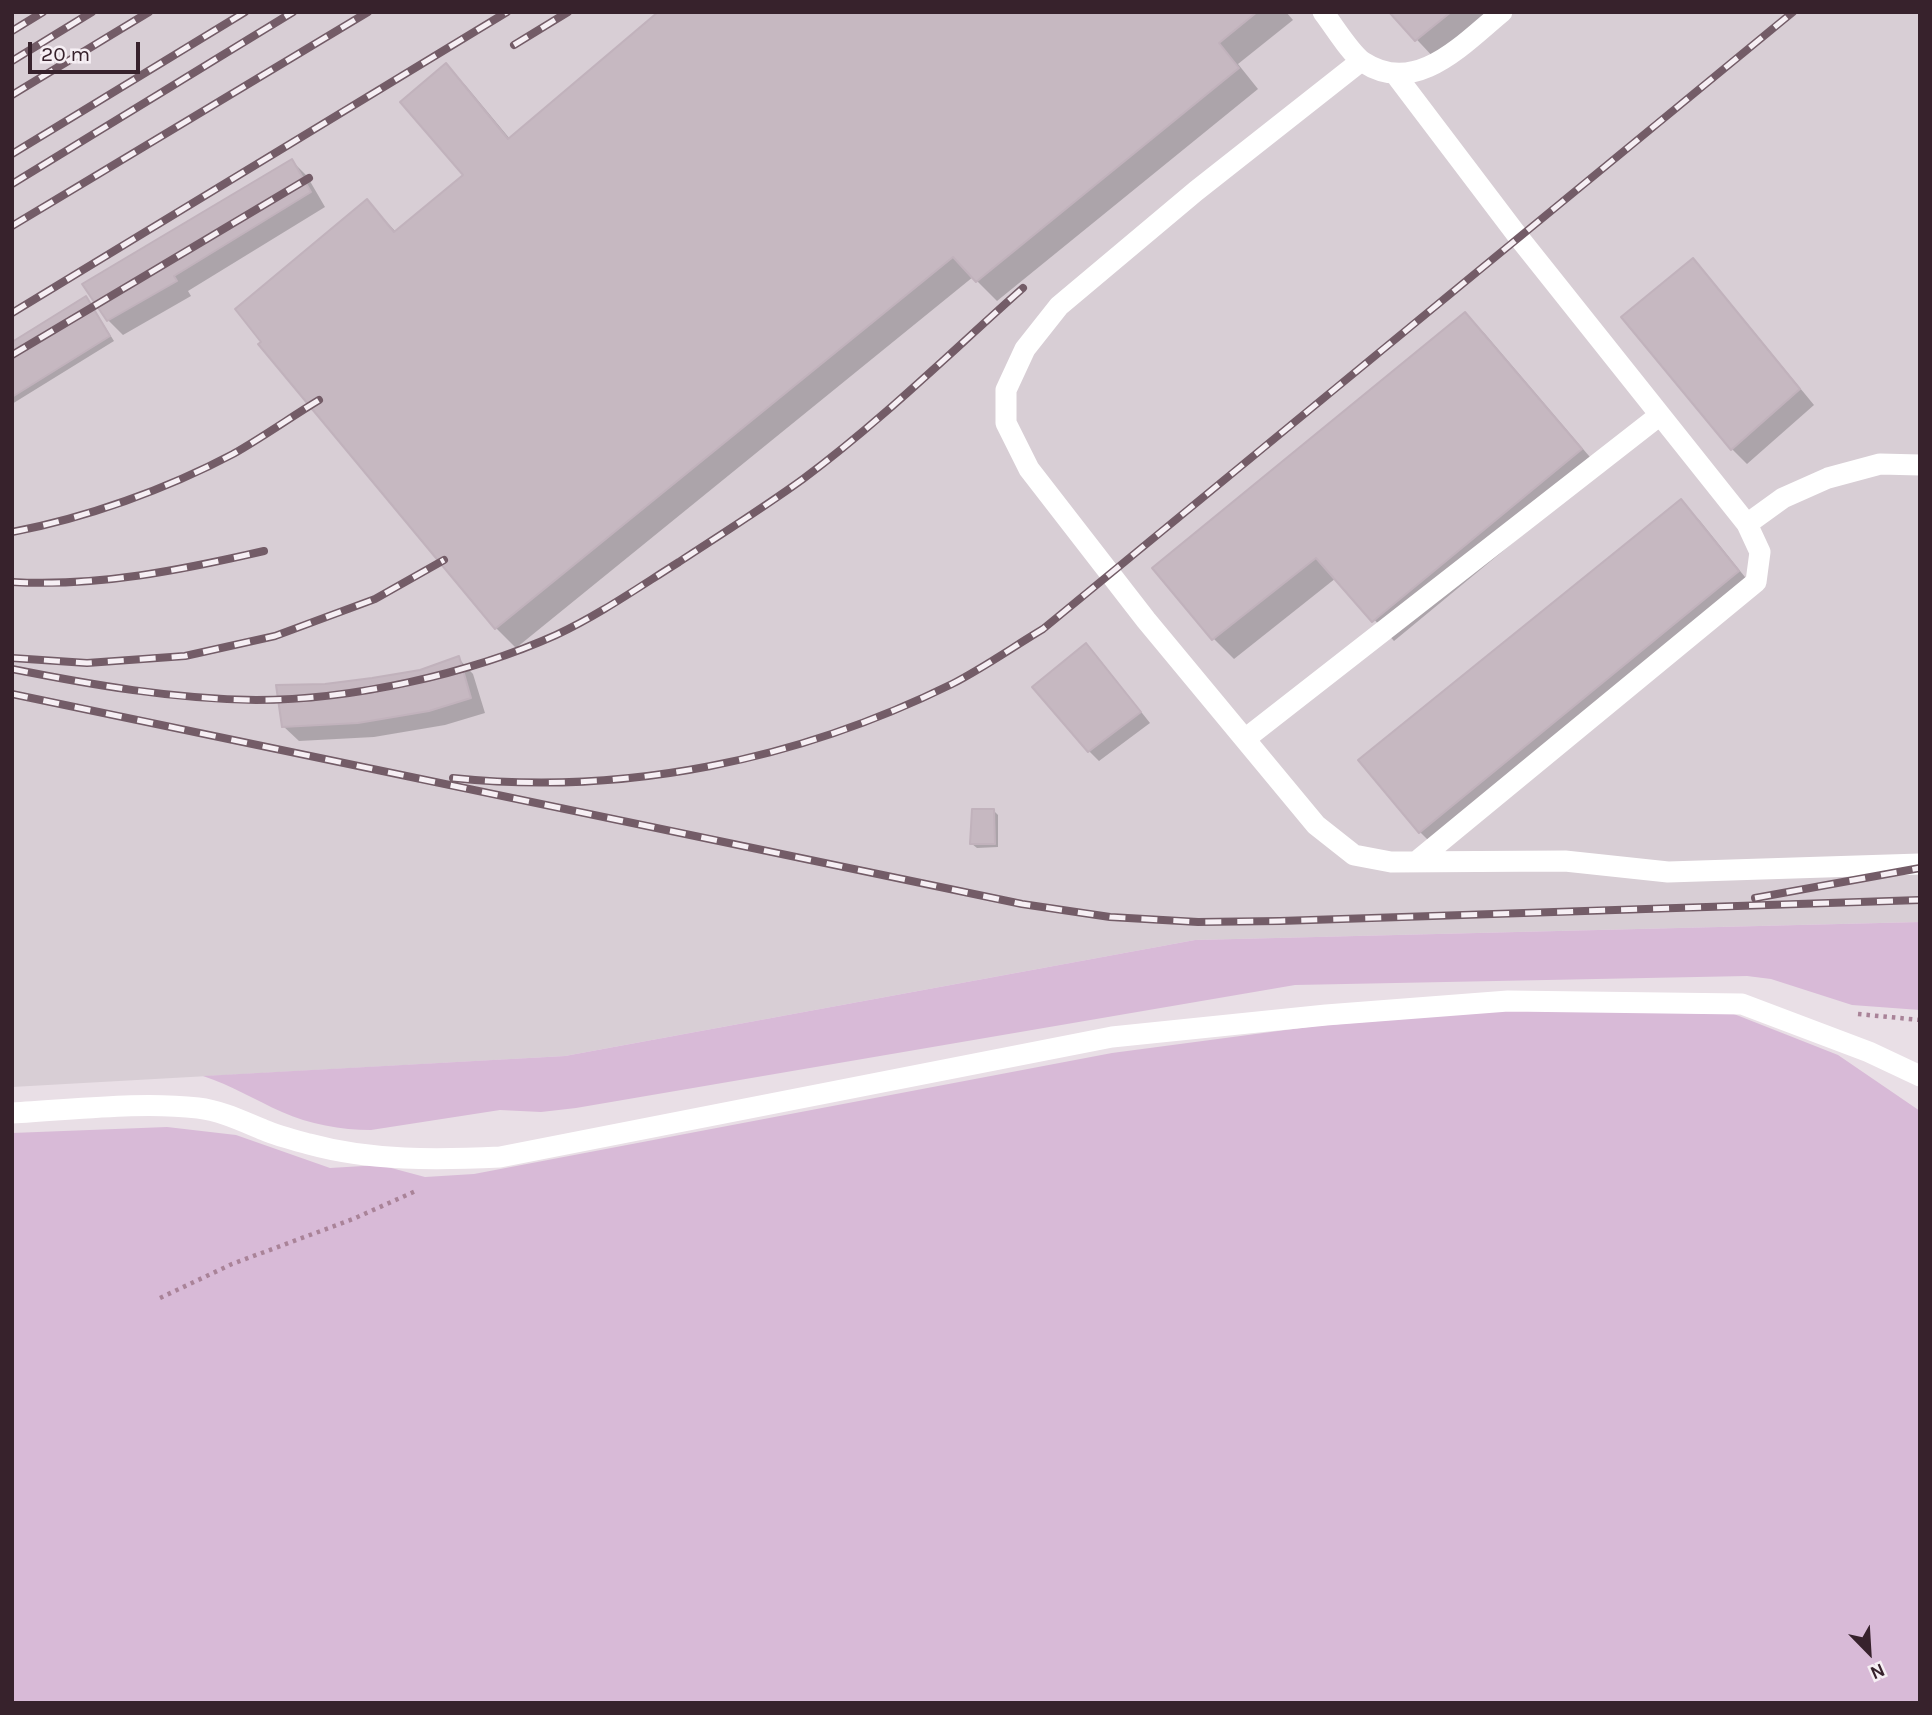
<!DOCTYPE html>
<style>
body{margin:0}
#map{position:relative;width:1932px;height:1715px;overflow:hidden;background:#e9dfe6;font-family:Karla,sans-serif}
canvas{display:block}
.frame{position:absolute;inset:0;border:14px solid #37222c;pointer-events:none}
.north{position:absolute;left:1834px;top:1617px;width:70px;height:70px;-webkit-text-stroke:5px #f6eff4;paint-order:stroke;rotate:156deg;font-size:19px;font-weight:700;line-height:28px;text-align:center;color:#37222c}
.north::after{content:'';display:block;margin:auto;width:24px;height:32px;background:#37222c;clip-path:polygon(50% 0,100% 100%,50% 72%,0 100%)}
.scale{position:absolute;left:28px;top:42px;width:112px;height:32px;box-sizing:border-box;border:4px solid #37222c;border-top:0;padding-left:9px;font-size:21px;line-height:24px;white-space:nowrap;color:#37222c;-webkit-text-stroke:5px #f6eff4;paint-order:stroke}
</style>
<div id="map">
<canvas width="1932" height="1715"></canvas>
<div class="frame"></div>
<div class="north">N</div>
<div class="scale">20 m</div>
</div>
<script>
const c = document.querySelector('canvas').getContext('2d');
c.lineJoin = 'round';
function fill(path, color) { c.fillStyle = color; c.fill(path, 'evenodd'); }
function strokePath(path, color, width, dash) { c.strokeStyle = color; c.lineWidth = width; c.lineCap = dash ? 'butt' : 'round'; c.setLineDash(dash || []); c.stroke(path); }
const built = new Path2D(`
 M12,12h1908v910l-725,18 -630,116 -553,31z`);
const green = new Path2D(`
 M1920,922v88l-68,-5 -81,-26 -24,-3 -452,9 -719,123 -35,4 -41,-2 -129,20c-30,0 -62,-6 -89,-18 -27,-12 -51,-27 -79,-36l362,-20 630,-116z
 M1513,1010l221,4 104,41 82,56v592h-1908v-570l155,-6 69,8 94,33 50,-3 45,12 49,-3 638,-121 204,-27z`);
const shadow = new Path2D(`
 M661,12h625l7,8 -55,44 20,25 -261,212 -24,-24 -457,371 -20,-20 -236,-284 107,-143 29,31 69,-56 -19,-110 20,20 44,53z
 M1391,12h104l-59,48z
 M292,161l15,15 18,31 -137,84 3,5 -68,39 -15,-15z
 M1708,276l106,129 -67,59 -15,-15 -108,-131z
 M90,303l24,38 -102,63v-60z
 M1465,314l20,20 116,136 -207,171 -58,-63 -102,81 -20,-20 -59,-71z
 M1680,501l20,20 57,71 -317,260 -20,-20z
 M1096,655l54,68 -51,38 -10,-10z
 M458,658l15,16 12,39 -40,12 -71,12 -75,4 -16,-15z
 M994,811l4,4v32l-21,1 -5,-4z`);
const building = new Path2D(`
 M658,12h599l-38,31 20,25 -263,214 -23,-25 -458,372 -237,-285 3,-2 -26,-33 132,-110 27,33 69,-57 -63,-73 46,-39 62,76z
 M1389,12h62l-36,29z
 M292,159l19,33 -137,84 3,5 -70,40 -25,-37z
 M1693,258l107,131 -69,61 -110,-133z
 M86,296l24,40 -98,61v-55z
 M1465,312l117,137 -210,173 -56,-64 -104,82 -60,-72z
 M1681,499l58,72 -320,262 -61,-73z
 M1086,643l55,69 -53,40 -56,-65z
 M459,656l12,42 -42,13 -71,12 -76,4 -6,-42 49,-1 47,-6 48,-8z
 M972,809h22l1,35h-25z`);
const path = new Path2D(`
 M1858,1014l62,6
 M160,1298l72,-34 121,-45 65,-29`);
const lane = new Path2D(`
 M1323,12c11,14 27,41 40,50 53,35 100,-18 139,-50
 M1361,61l-165,130 -137,115 -34,43 -19,41v33l23,46 117,151 170,205 38,30 37,7 174,-1 103,11 252,-8
 M1395,74l125,165 227,285 13,28 -4,30 -339,279
 M1747,524l36,-26 45,-20 52,-14 40,1
 M1245,739l415,-324
 M12,1113c60,-3 128,-12 186,-5 24,3 44,13 66,22 14,6 30,10 45,14 62,17 128,16 191,13l612,-120 214,-22 182,-14 234,3 127,48 51,24`);
const rail = new Path2D(`
 M12,31l31,-19
 M514,45l54,-33
 M12,61l80,-49
 M12,95l137,-83
 M12,154l233,-142
 M12,184l281,-172
 M12,226l356,-214
 M12,313l495,-301
 M12,355l297,-177
 M12,532c74,-14 155,-43 221,-78 30,-17 58,-37 86,-54
 M12,582c86,5 169,-12 252,-31
 M12,658l75,5 98,-7 90,-20 100,-37 69,-39
 M12,669c81,16 161,30 244,31 96,0 213,-26 300,-65 43,-20 83,-48 123,-73 41,-27 84,-54 124,-83 78,-58 148,-127 220,-191
 M12,694l1010,210 88,13 88,5 82,-1 640,-21
 M453,778c172,18 345,-18 499,-94 31,-16 61,-37 91,-55l750,-617
 M1755,898l165,-30`);
fill(built, '#d8ced5');
fill(green, '#d8bad7');
fill(shadow, '#0003');
fill(building, '#c6b8c1');
strokePath(building, '#c1b2bc', 2);
strokePath(path, '#a98398', 4.5, [3.5, 5]);
strokePath(lane, '#fff', 21);
strokePath(rail, '#735c67', 8);
strokePath(rail, '#f6eff4', 5, [16]);
</script>
